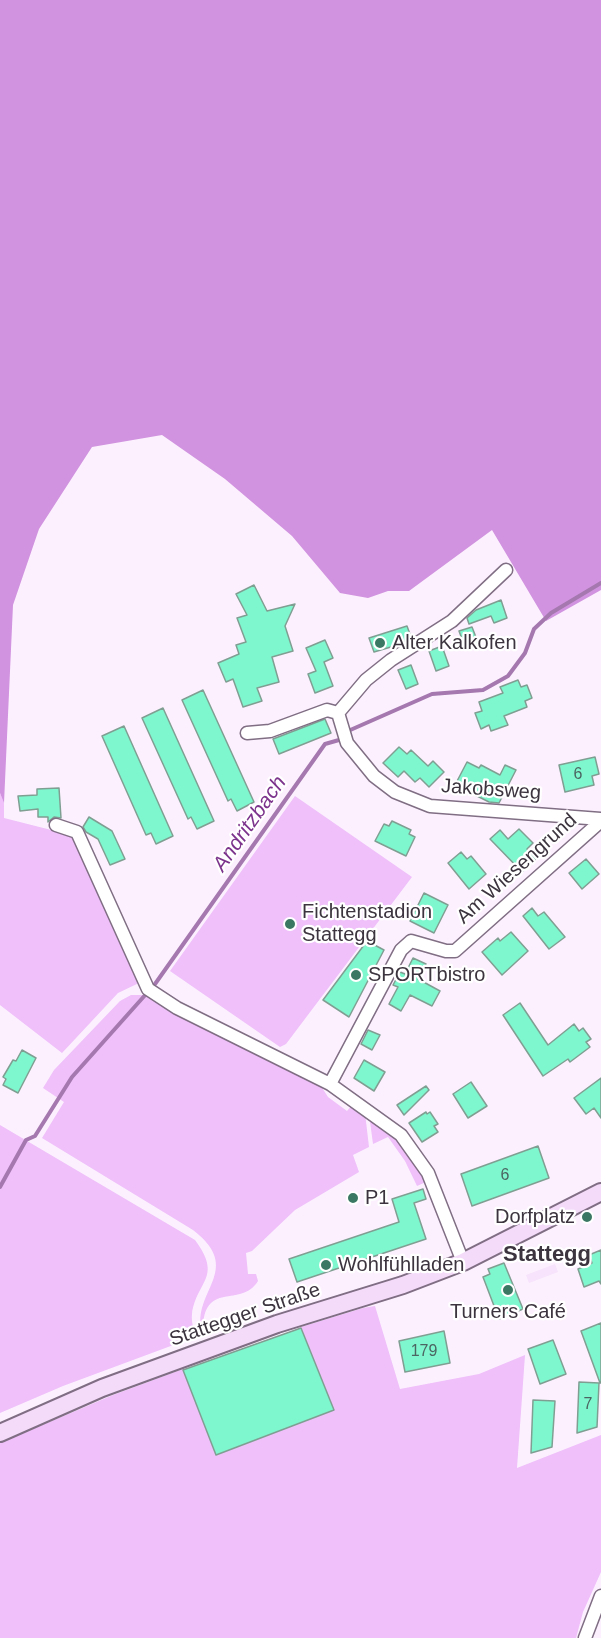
<!DOCTYPE html>
<meta charset="utf-8">
<style>
body{margin:0}
canvas{display:block;background:#fcf0fe}
</style>
<canvas width="601" height="1638"></canvas>
<script>
const c = document.querySelector('canvas').getContext('2d');
c.lineJoin = 'round';
function fill(path, color) { c.fillStyle = color; c.fill(path, 'evenodd'); }
function strokePath(path, color, width, dash) { c.strokeStyle = color; c.lineWidth = width; c.lineCap = dash ? 'butt' : 'round'; c.setLineDash(dash || []); c.stroke(path); }
function write(font, color, halo, rows, align = 'center') {
  c.font = font + ' Arial,sans-serif'; c.lineWidth = 4.5; c.setLineDash([]); c.textBaseline = 'middle'; c.strokeStyle = halo; c.fillStyle = color; for (const [text, x, y, turn = 0] of rows) {
    c.save(); c.translate(x, y); c.rotate((+turn || 0) * Math.PI / 180); c.textAlign = isNaN(turn) ? turn : align; if (halo) c.strokeText(text, 0, 0); c.fillText(text, 0, 0); c.restore();
  }
}
const built = new Path2D(`
 M555,1264l3,8 -29,11 -3,-8z`);
const green = new Path2D(`
 M0,793l4,10v15l67,17 8,12 60,136 -21,10 -56,60 -62,-48z
 M295,796l117,81 -126,167 -6,3 -110,-76z
 M131,995h18l170,88 9,14 19,14 5,-6 13,8 4,34 -16,8 6,17 -64,38 -43,41 -6,2 2,21h8l2,7c-17,28 -55,-2 -55,50l-1,1c-11,-41 43,-62 -9,-102l-151,-92 22,-36 -21,-14 11,-18 66,-69z
 M369,1114c24,19 45,40 57,68l-9,4 -12,-25 -17,-24 -15,7z
 M0,1125l195,115c28,38 2,40 -3,74 -1,8 2,15 3,23l-132,49 -63,27z
 M375,1306l25,83 79,-15 46,-19 -8,113 84,-33v137l-18,40 -7,26h-576v-195l113,-48 70,-26 33,85 13,-4 105,-40 -33,-83 62,-19z`);
const forest = new Path2D(`
 M0,0h601v590l-55,31 -54,-91 -83,61h-21l-20,7 -28,-5 -48,-57 -67,-57 -63,-44 -70,12 -53,82 -26,76 -9,198 -4,-10z`);
const stream = new Path2D(`
 M348,731l84,-37 51,-4 25,-14 17,-23 9,-24 17,-16 50,-30
 M0,1187l26,-47 9,-4 37,-59 83,-93 170,-240 14,-4 3,-3`);
const building = new Path2D(`
 M254,585l13,26 28,-7 -10,22 8,25 -21,6 7,25 -22,6 5,13 -19,6 -10,-28 -7,3 -8,-19 21,-9 -3,-9 10,-3 -9,-24 10,-3 -11,-21z
 M501,600l6,18 -13,5 -3,-7 -22,8 -2,-6 9,-8z
 M407,626l4,11 -10,7 -27,8 -5,-14z
 M472,627l7,18 -13,5 -7,-19z
 M325,640l8,18 -9,4 9,24 -18,7 -7,-19 8,-3 -10,-23z
 M442,646l7,20 -13,5 -7,-20z
 M411,665l7,19 -12,5 -8,-19z
 M518,680l3,7 6,-2 5,13 -7,3 2,6 -23,9 4,9 -17,6 -2,-6 -8,4 -6,-16 7,-2 -3,-9 24,-9 -3,-6z
 M203,690l51,112 -17,9 -6,-12 -3,2 -46,-101z
 M163,708l51,113 -17,8 -6,-12 -3,2 -46,-101z
 M325,719l6,14 -52,21 -6,-15z
 M124,726l49,110 -17,8 -5,-11 -5,2 -44,-99z
 M399,747l8,7 4,-4 17,16 5,-5 11,11 -15,15 -9,-9 -5,4 -11,-11 -6,6 -15,-14z
 M595,757l4,17 -7,2 2,9 -29,7 -6,-27z
 M467,762l12,6 2,-3 19,10 5,-10 11,5 -17,33 -10,-1 -34,-17z
 M59,788l2,30 -7,-1 -6,5v-5h-10v-8l-18,2 -2,-15 19,-1v-6z
 M89,817l23,14 13,28 -15,6 -12,-26 -12,-7 -3,-5z
 M392,821l19,9 -2,4 6,3 -9,19 -31,-15 9,-17 5,2z
 M519,829l14,14 -6,6 9,10 -14,13 -32,-33 10,-9 8,9z
 M461,852l6,7 4,-3 15,18 -17,15 -21,-26z
 M586,859l13,15 -17,15 -13,-16z
 M424,893l24,12 -14,28 -24,-12z
 M532,908l6,8 6,-4 21,25 -16,12 -26,-33z
 M511,932l17,19 -26,24 -20,-23 16,-14 2,3z
 M367,941l17,9 -35,67 -26,-17z
 M413,958l13,6 -8,15 22,12 -8,15 -22,-11 -9,16 -12,-7 9,-17 -5,-2 7,-13 5,2z
 M520,1003l28,42 26,-21 5,7 4,-3 8,11 -5,3 4,5 -20,15 -2,-3 -25,17 -40,-61z
 M368,1030l12,5 -8,15 -11,-6z
 M22,1050l14,8 -18,35 -15,-8 3,-6 -3,-2 10,-17 3,1z
 M364,1060l21,12 -11,19 -20,-13z
 M601,1078v40l-7,-10 -8,6 -12,-16z
 M471,1082l16,24 -19,12 -15,-24z
 M426,1086l3,4 -25,25 -7,-10z
 M426,1112l1,2 3,-2 8,12 -4,2 4,6 -16,10 -13,-19z
 M538,1146l11,32 -77,28 -11,-32z
 M423,1189l3,10 -12,4 12,36 -129,43 -8,-23 110,-37 -7,-23z
 M601,1250v34l-2,-3 -15,6 -6,-18 14,-6 -3,-8z
 M504,1263l19,46 -24,10 -16,-42 7,-3 -2,-5z
 M601,1323v60h-1l-19,-52z
 M301,1328l33,82 -118,45 -33,-85z
 M444,1331l6,32 -45,9 -6,-31z
 M553,1340l13,34 -26,10 -12,-35z
 M579,1382l20,1 -2,44 -20,6z
 M533,1400l22,1 -3,46 -21,6z`);
const street = new Path2D(`
 M338,713l9,30 27,33 21,16 35,14 171,13
 M338,713l28,-33 25,-20 61,-39 54,-51
 M247,733l23,-2 57,-21 11,3
 M56,825l21,7 71,157 29,19 153,76 71,51 27,38 35,89
 M330,1084l71,-134 10,-9 35,10h9l146,-130
 M585,1638l16,-42`);
const secondary = new Path2D(`
 M0,1433l102,-45 175,-64 126,-39 60,-23 138,-70`);
const markers = [
 [380,643,6,"#3b7864"],
 [290,924,6,"#3b7864"],
 [356,975,6,"#3b7864"],
 [353,1198,6,"#3b7864"],
 [587,1217,6,"#3b7864"],
 [326,1265,6,"#3b7864"],
 [508,1290,6,"#3b7864"]
];
const numberNames = [
 ["6",578,775],
 ["6",505,1176],
 ["179",424,1352],
 ["7",588,1405]
];
const poiNames = [
 ["Alter Kalkofen",392,643],
 ["Fichtenstadion",302,912],
 ["Stattegg",302,935],
 ["SPORTbistro",368,975],
 ["P1",365,1198],
 ["Dorfplatz",575,1217,"right"],
 ["Wohlfühlladen",338,1265],
 ["Turners Café",508,1312,"center"]
];
const streetNames = [
 ["Jakobsweg",491,790,4],
 ["Am Wiesengrund",517,869,-42],
 ["Stattegger Straße",245,1315,-19]
];
const waterNames = [
 ["Andritzbach",250,824,-55]
];
const quarterNames = [
 ["Stattegg",547,1255]
];
fill(built, '#f7e3fb');
fill(green, '#efc0fa');
fill(forest, '#d193df');
strokePath(stream, '#a578af', 4);
fill(building, '#7ef7ce');
strokePath(building, '#809f93', 1.5);
strokePath(street, '#806e84', 15);
strokePath(secondary, '#806e84', 20);
strokePath(street, '#fff', 12);
strokePath(secondary, '#f4dbfa', 16);
for (const [x, y, r, color] of markers) { const dot = new Path2D(); dot.arc(x, y, r, 0, 2 * Math.PI); c.fillStyle = color; c.fill(dot); strokePath(dot, '#fff', 2); }
write('16px', '#4c6562', null, numberNames);
write('20px', '#3c343e', '#fff', poiNames, 'left');
write('20px', '#3c343e', '#fff', streetNames);
write('italic 21px', '#7c338c', '#fff', waterNames);
write('bold 22px', '#3c343e', '#fff', quarterNames);
</script>
